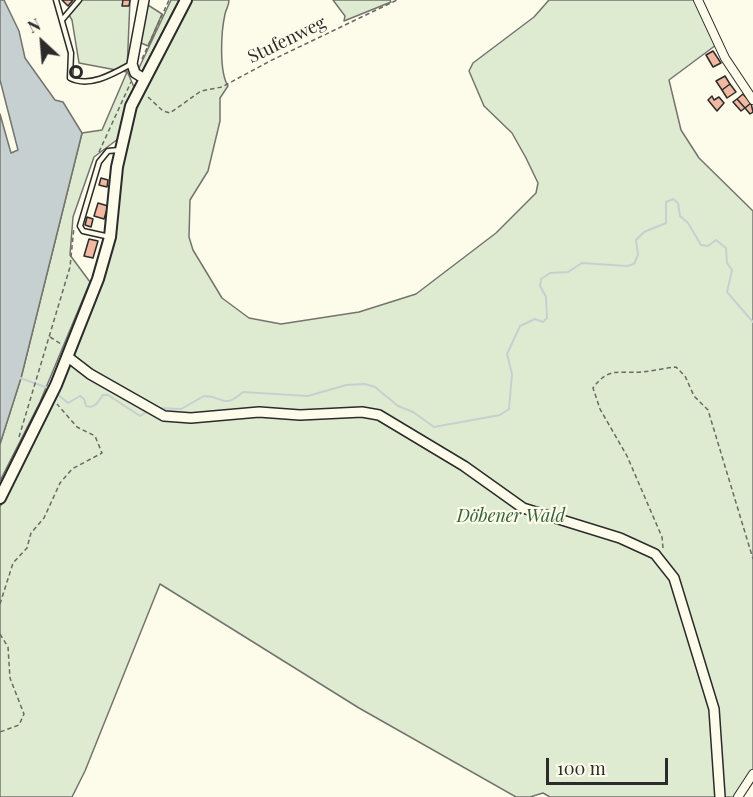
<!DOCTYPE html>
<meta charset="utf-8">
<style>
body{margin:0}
#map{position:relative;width:753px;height:797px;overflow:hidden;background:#fdfbea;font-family:"Playfair Display",serif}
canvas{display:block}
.north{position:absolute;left:12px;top:12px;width:60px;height:60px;-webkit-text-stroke:4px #fdfbea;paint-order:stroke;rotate:334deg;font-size:16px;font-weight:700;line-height:24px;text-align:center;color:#2b2b2b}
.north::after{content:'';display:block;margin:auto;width:21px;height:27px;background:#2b2b2b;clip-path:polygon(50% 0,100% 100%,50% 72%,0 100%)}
.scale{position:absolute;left:546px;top:758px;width:122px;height:27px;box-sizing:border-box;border:3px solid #2b2b2b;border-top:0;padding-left:8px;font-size:18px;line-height:21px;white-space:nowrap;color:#2b2b2b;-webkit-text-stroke:4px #fdfbea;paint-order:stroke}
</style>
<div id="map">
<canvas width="753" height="797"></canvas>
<div class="north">N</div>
<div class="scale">100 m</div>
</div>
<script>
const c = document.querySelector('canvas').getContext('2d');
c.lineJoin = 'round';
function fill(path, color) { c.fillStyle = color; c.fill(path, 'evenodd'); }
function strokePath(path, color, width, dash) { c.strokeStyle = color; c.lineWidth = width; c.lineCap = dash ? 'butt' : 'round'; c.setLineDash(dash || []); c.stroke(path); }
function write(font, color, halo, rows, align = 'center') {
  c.font = font + ' "Playfair Display",serif'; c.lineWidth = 4.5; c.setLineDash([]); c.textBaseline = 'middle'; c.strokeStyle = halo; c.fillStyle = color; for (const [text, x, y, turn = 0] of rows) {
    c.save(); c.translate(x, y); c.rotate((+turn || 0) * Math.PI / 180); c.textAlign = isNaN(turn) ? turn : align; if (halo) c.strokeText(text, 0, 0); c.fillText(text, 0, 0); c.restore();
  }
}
const green = new Path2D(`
 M82,0h48l-3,71 7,16 -16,52 -24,18 -21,60 -3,38 20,27 -50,120 -40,79v-37l21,-66 61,-245 20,-3 25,-58 -48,-9 -7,-43 -3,-5z
 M171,0h8l-37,72 -4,-2z
 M190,0h39c0,6 -3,9 -4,14 -4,18 -6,58 3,72l-8,12v23l-12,50 -18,29 -1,37 4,13 29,48 27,20 32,6 78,-12 57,-18 80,-61 40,-40 2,-10 -12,-25 -14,-25 -28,-27 -15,-35 4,-8 61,-46 15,-17h147l20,45 -47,35 12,50 18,28 54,53v559l-18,27h-185l-7,-4 -13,4h-14l-157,-89 -199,-124 -75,187 -13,26h-72v-290l102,-227 12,-43 5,-52 16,-78z
 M333,0h57l1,2 -47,19 1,-5z
 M148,5l14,9 -14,32 -9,-4z`);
const water = new Path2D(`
 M0,0h4l15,31 6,27 30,42 8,2 19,31 -61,245 -21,66v-330l11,39 7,-3 -18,-70z`);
const stream = new Path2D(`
 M20,378l31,11
 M56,393l12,10 12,-7 4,3 2,7c10,3 12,-5 17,-11h5l32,21 10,-6
 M159,408l22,1 23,-13c21,0 18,14 39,-4l65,4 38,-11 19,-1 10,3 23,19 15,6 21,15 66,-12 9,-6 3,-35 -5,-20 13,-28 15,-7 8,3 4,-4 -1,-21 -6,-11 1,-7 9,-6 18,-1 14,-9 45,3 7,-2 4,-9 -2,-15 8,-8 22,-9v-21l7,-3 5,4 2,13 8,7 13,22 7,1 8,-6 10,8 1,15 5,7 -5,22 26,30`);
const building = new Path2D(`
 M62,0h11l-5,6z
 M123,0h7l-1,6h-7z
 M713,51l8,12 -8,4 -7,-12z
 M725,76l5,8 -8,6 -6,-9z
 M730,84l6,8 -9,6 -5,-8z
 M743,94l8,9 -6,5 -8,-9z
 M712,96l2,4 5,-3 5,6 -7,8 -9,-11z
 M737,99l8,9 -4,3 -8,-9z
 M751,103l2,9 -3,2 -5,-6z
 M101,178l7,2 -1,7 -8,-2z
 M98,203l10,3 -4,13 -10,-3z
 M87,217l6,2 -2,8 -6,-2z
 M89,239l9,2 -5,17 -9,-2z`);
const path = new Path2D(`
 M142,59l27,-59
 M148,97l15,14 7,2 31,-22 21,-4 48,-26 127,-61
 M99,152l32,-70
 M50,337l11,7
 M19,437l51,-170 4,-40
 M663,548l-1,-11 -35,-81 -27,-47 -7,-21c16,-22 26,-14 49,-16 11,-1 23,-4 34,-5l9,9 9,20 14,14 45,149
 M0,604l13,-41 14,-15 4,-15 13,-15 16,-35 12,-14 30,-16 -7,-17 -18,-9 -20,-23
 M0,634l8,13 2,31 14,36 -5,11 -19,7`);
const service = new Path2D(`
 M56,0l15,53 -1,25c19,10 43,-4 61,-14
 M62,20l17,-20
 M110,237l-27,-6 -3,-5 19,-64 9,-11 11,-1`);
const minor = new Path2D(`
 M698,0l27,58 28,42
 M738,797l15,-23`);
const tertiary = new Path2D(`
 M143,78l-8,-5 -3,-9 12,-64
 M68,357l22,17 74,42 27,2 68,-6 41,3 62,-3 17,3 85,51 59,42 97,30 35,16 19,24 40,131 6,88`);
const secondary = new Path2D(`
 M0,498l56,-113 42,-106 12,-42 7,-70 14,-61 55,-106`);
const wall = new Path2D(`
 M70.5 72a5.5 5.5 0 1 1 11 0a5.5 5.5 0 1 1-11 0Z`);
const streetNames = [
 ["Stufenweg",287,40,-26]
];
const parkNames = [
 ["Döbener Wald",511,516]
];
fill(green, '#deebd1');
strokePath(green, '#74746e', 1.5);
fill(water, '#c7d0d0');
strokePath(water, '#74746e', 1.5);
strokePath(stream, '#c7d0d0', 2);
fill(building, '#f2b8a0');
strokePath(building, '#2b2b2b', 1.5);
strokePath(service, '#2b2b2b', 7);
strokePath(minor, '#2b2b2b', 10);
strokePath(tertiary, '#2b2b2b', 12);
strokePath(secondary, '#2b2b2b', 14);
strokePath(path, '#6a6964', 1.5, [4.5, 3]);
strokePath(service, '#fdfbea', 4);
strokePath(minor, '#fdfbea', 8);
strokePath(tertiary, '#fdfbea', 9);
strokePath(secondary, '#fdfbea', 10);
strokePath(wall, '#2b2b2b', 3);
write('18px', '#2b2b2b', '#fdfbea', streetNames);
write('italic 18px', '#34623c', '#fdfbea', parkNames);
</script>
